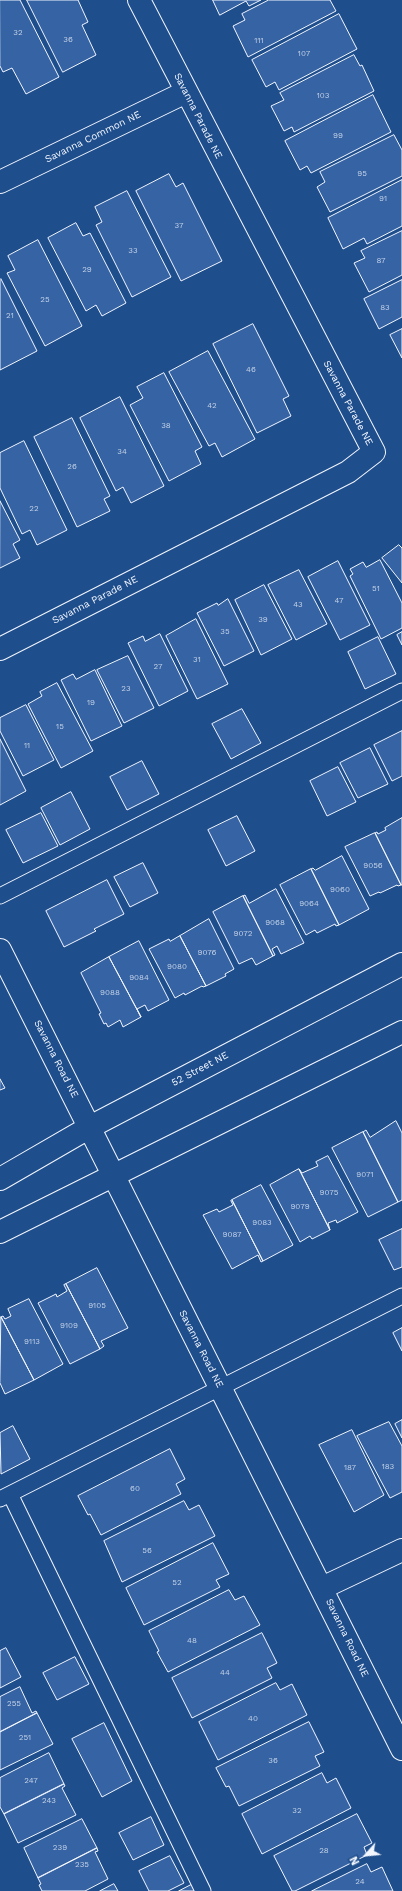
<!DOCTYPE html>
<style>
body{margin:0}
#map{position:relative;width:402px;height:1891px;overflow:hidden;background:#1f4e8c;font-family:"Work Sans",sans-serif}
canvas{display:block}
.north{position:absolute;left:346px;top:1835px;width:40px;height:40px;-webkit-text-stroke:3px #1f4e8c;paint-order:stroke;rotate:243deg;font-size:11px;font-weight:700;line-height:16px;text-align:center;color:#f2f6ff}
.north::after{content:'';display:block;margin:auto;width:14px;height:18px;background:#f2f6ff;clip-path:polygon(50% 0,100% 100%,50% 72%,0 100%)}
</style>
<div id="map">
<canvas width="402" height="1891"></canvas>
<div class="north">N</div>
</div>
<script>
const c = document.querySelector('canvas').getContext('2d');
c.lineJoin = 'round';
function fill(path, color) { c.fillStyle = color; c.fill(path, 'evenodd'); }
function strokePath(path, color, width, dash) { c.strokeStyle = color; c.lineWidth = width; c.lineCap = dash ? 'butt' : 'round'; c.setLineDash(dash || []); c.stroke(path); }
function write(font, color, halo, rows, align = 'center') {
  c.font = font + ' "Work Sans",sans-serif'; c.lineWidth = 3; c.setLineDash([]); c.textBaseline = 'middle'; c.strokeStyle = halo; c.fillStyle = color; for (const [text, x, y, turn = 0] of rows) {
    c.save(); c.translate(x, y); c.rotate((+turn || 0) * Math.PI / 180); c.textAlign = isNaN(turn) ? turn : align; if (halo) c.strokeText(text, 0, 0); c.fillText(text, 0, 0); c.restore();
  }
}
const building = new Path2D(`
 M0,0h20l39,77 -33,17 -14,-26 -9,4 -3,-6z
 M27,0h51l10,22 -6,3 14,30 -33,17z
 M213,0h48l-12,6 -3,-5 -26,14z
 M269,0h61l6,11 -88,46 -15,-31 12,-6 -3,-6z
 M339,14l18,35 -78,41 -4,-8 -9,5 -14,-27z
 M354,55l6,11 2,-1 12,26 -80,41 -2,-5 -8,4 -13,-25 13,-6 -4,-7z
 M373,95l18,37 -80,41 -4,-7 -7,4 -15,-29z
 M394,135l8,15v26l-72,36 -13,-25 8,-5 -5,-10z
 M169,174l7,13 7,-4 39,78 -41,20 -45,-90z
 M402,180v46l-35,18 -3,-6 -21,11 -15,-31z
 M127,191l44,86 -39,20 -36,-72 6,-3 -7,-15z
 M76,223l7,13 7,-3 36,70 -24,13 -6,-11 -10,6 -38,-73z
 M402,231v44l-33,17 -15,-29 11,-5 -4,-7z
 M38,240l44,86 -37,20 -38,-73 8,-3 -7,-14z
 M1,279l36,72 -37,19v-90z
 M402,280v37l-23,12 -15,-30z
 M253,324l36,72 -6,3 8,17 -34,17 -44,-89z
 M402,329v29l-12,-23z
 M208,351l47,88 -33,18 -7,-14 -6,3 -40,-74z
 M164,373l38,74 -7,4 6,13 -32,17 -39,-76 13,-7 -6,-11z
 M120,397l44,89 -33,17 -8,-16 -7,4 -36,-73z
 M72,418l38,78 -6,3 6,12 -33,16 -43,-90z
 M24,441l43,89 -30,15 -7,-15 -8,4 -22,-46v-35z
 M0,501l20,39 -7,4 7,14 -20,10z
 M399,545l3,3v35l-20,-25z
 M380,560l22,43v25l-21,11 -31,-63 3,-2 -3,-5 13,-7 3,5z
 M338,561l32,64 -30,15 -32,-63z
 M299,570l28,54 -31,16 -28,-55z
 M264,585l28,54 -31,16 -26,-55z
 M228,599l26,52 -30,15 -27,-53 20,-10 1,2z
 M196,619l32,65 -31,15 -31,-63z
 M402,632v13l-5,-10z
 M160,634l28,57 -29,15 -31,-63 15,-7 2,5z
 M378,637l18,37 -31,15 -17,-37z
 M128,656l26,52 -30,15 -27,-53z
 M95,670l27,56 -31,15 -30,-61 12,-6 3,5z
 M57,683l36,68 -32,17 -33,-64 14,-8 -2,-4z
 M26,705l28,55 -31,16 -23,-45v-13z
 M242,709l19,34 -30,16 -19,-35z
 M402,731v45l-10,5 -18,-36z
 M0,739l26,52 -26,14z
 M370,748l18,36 -30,14 -18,-35z
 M142,761l17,33 -32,16 -17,-33z
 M338,767l18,35 -29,14 -17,-35z
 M71,792l19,37 -30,16 -19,-37z
 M41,813l17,33 -35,17 -17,-33z
 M237,816l18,35 -29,15 -18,-36z
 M402,818v67h-1l-26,-52 2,-1 1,2 8,-4 -1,-2z
 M375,833l26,52 -3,1 -1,-1 -17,8 -1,-1 -9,4 -25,-49z
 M342,856l27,53 -30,16 -28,-56 2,-1 2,2z
 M143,863l15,30 -28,14 -16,-30z
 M311,869l28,56 -3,1 -1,-2 -18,9 -2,-3 -9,5 -26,-50z
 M107,880l17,34 -30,15 2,2 -32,16 -18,-36z
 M276,889l28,54 -23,11 -4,-8 -5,3 3,6 -2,1 -30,-60 2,-1 4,8z
 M243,896l30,60 -17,9 -4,-7 -13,6 -26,-52z
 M209,919l25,50 -9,5 1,2 -20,10 -26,-50z
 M180,936l26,50 -3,1 -1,-1 -17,9 -1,-2 -9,5 -26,-49 20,-10 1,2z
 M139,941l30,59 -21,11 -3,-6 -8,4 4,8 -32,-60z
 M109,957l32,60 -18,10 -3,-7 -12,7 -2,-4 -2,1 -5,-10 2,-1 -20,-40z
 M0,1079l5,9 -5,2z
 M396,1121l6,12v67l-4,2 -35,-70 3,-2 4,7z
 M363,1132l35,70 -30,15 -36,-69z
 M328,1156l30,56 -21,11 -1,-3 -8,3 2,7 -31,-61 3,4 16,-7 -2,-4z
 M299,1169l31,61 -18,9 -2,-3 -10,6 -30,-57z
 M261,1185l32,60 -30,16 -31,-61z
 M232,1200l31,61 -2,1 -3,-7 -26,14 -29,-54 14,-6 2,3 14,-7 -2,-4z
 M402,1229v38l-8,3 -15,-30z
 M97,1268l31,60 -27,13 3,5 -4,3 -34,-65z
 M66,1284l34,65 -30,15 -32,-61 18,-9 1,3 10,-6 -3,-6z
 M29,1299l34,65 -29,16 -33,-63 2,-1 2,3 6,-3 -3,-7z
 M1,1317l33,63 -29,14 -5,-11z
 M402,1328v23l-9,-18z
 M402,1420v18l-7,-14z
 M389,1422l13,24v46l-12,6 -33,-62z
 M13,1426l17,33 -29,15 -1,-41z
 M352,1430l32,65 -30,17 -35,-67z
 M170,1449l15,30 -9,5 5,10 -80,41 -11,-21 -2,1 -10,-19z
 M184,1501l5,9 10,-5 16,31 -93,46 -18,-41z
 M213,1543l16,31 -13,6 4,7 -76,38 -18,-37z
 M229,1590l6,10 9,-4 16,29 -92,47 -11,-20 2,-1 -10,-20z
 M262,1633l15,30 -10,5 5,10 -80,40 -20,-40z
 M6,1648l15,29 -21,11v-37z
 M75,1657l14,27 -32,16 -14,-27z
 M276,1683l4,7 12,-6 15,31 -89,45 -19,-38z
 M20,1687l12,26 4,-2 1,2 -37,19v-35z
 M37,1713l16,31 -53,26v-38z
 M309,1722l15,30 -9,4 5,10 -81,40 -10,-20 -3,1 -10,-19z
 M104,1723l28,58 -30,16 -30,-58z
 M49,1753l15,31 -60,30 -4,-7v-29z
 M322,1773l5,10 9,-5 15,30 -89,46 -20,-40z
 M64,1784l1,2 -3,2 14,27 -58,28 -14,-29z
 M357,1814l15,29 -8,4 3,8 -72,36h-3l-18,-35z
 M151,1817l13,28 -31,15 -14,-27z
 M82,1819l15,29 -59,30 -14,-30z
 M97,1848l1,3 -3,1 13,27 -23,12h-43l-3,-6 2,-1 -3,-6z
 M170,1856l14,27 -16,8h-19l-10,-20z
 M367,1864l4,8 11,-5 11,24h-81z
 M114,1884l4,7h-18z
 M193,1884l3,7h-17z`);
const service = new Path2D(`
 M0,896l402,-205
 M10,1494l193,397
 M0,1499l402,-203`);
const minor = new Path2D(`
 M0,182l186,-90
 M0,649l348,-177 26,-20 -235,-452
 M0,950l402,799
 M0,1179l90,-52 312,-163
 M0,1232l402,-200
 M322,1588l80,-38`);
const numberNames = [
 ["32",18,33],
 ["36",68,40],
 ["111",259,41],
 ["107",304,54],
 ["103",323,96],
 ["99",338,136],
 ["95",362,174],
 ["91",383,199],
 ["37",179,226],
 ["33",133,251],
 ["87",381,261],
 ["29",87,270],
 ["25",45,300],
 ["83",385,308],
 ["21",10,316],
 ["46",251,370],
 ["42",212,406],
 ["38",166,426],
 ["34",122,452],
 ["26",72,467],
 ["22",34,509],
 ["51",376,589],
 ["47",339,601],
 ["43",298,605],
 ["39",263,620],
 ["35",225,632],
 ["31",197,660],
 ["27",158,667],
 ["23",126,689],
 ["19",91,703],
 ["15",60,727],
 ["11",27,746],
 ["9056",373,866],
 ["9060",340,890],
 ["9064",309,904],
 ["9068",275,923],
 ["9072",243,934],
 ["9076",207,953],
 ["9080",177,967],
 ["9084",139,978],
 ["9088",110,993],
 ["9071",365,1175],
 ["9075",329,1193],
 ["9079",300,1207],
 ["9083",262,1223],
 ["9087",232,1235],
 ["9105",97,1306],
 ["9109",69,1326],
 ["9113",32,1342],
 ["183",388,1467],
 ["187",350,1468],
 ["60",135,1489],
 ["56",147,1551],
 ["52",177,1583],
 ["48",192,1641],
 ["44",225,1673],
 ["255",14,1704],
 ["40",253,1719],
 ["251",25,1738],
 ["36",273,1761],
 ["247",31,1781],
 ["243",49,1801],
 ["32",297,1811],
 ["239",60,1848],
 ["28",324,1851],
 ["235",82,1865],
 ["24",360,1882]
];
const streetNames = [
 ["Savanna Parade NE",198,116,63],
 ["Savanna Common NE",93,137,-26],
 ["Savanna Parade NE",348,403,62],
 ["Savanna Parade NE",95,600,-27],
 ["Savanna Road NE",56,1059,63],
 ["52 Street NE",200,1069,-28],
 ["Savanna Road NE",201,1349,63],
 ["Savanna Road NE",347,1638,64]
];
fill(building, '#3563a3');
strokePath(building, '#f2f6ff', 1);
strokePath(service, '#f2f6ff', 17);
strokePath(minor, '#f2f6ff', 24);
strokePath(service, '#1f4e8c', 15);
strokePath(minor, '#1f4e8c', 22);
write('8px', '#c3d1e8', null, numberNames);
write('10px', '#f2f6ff', '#1f4e8c', streetNames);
</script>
